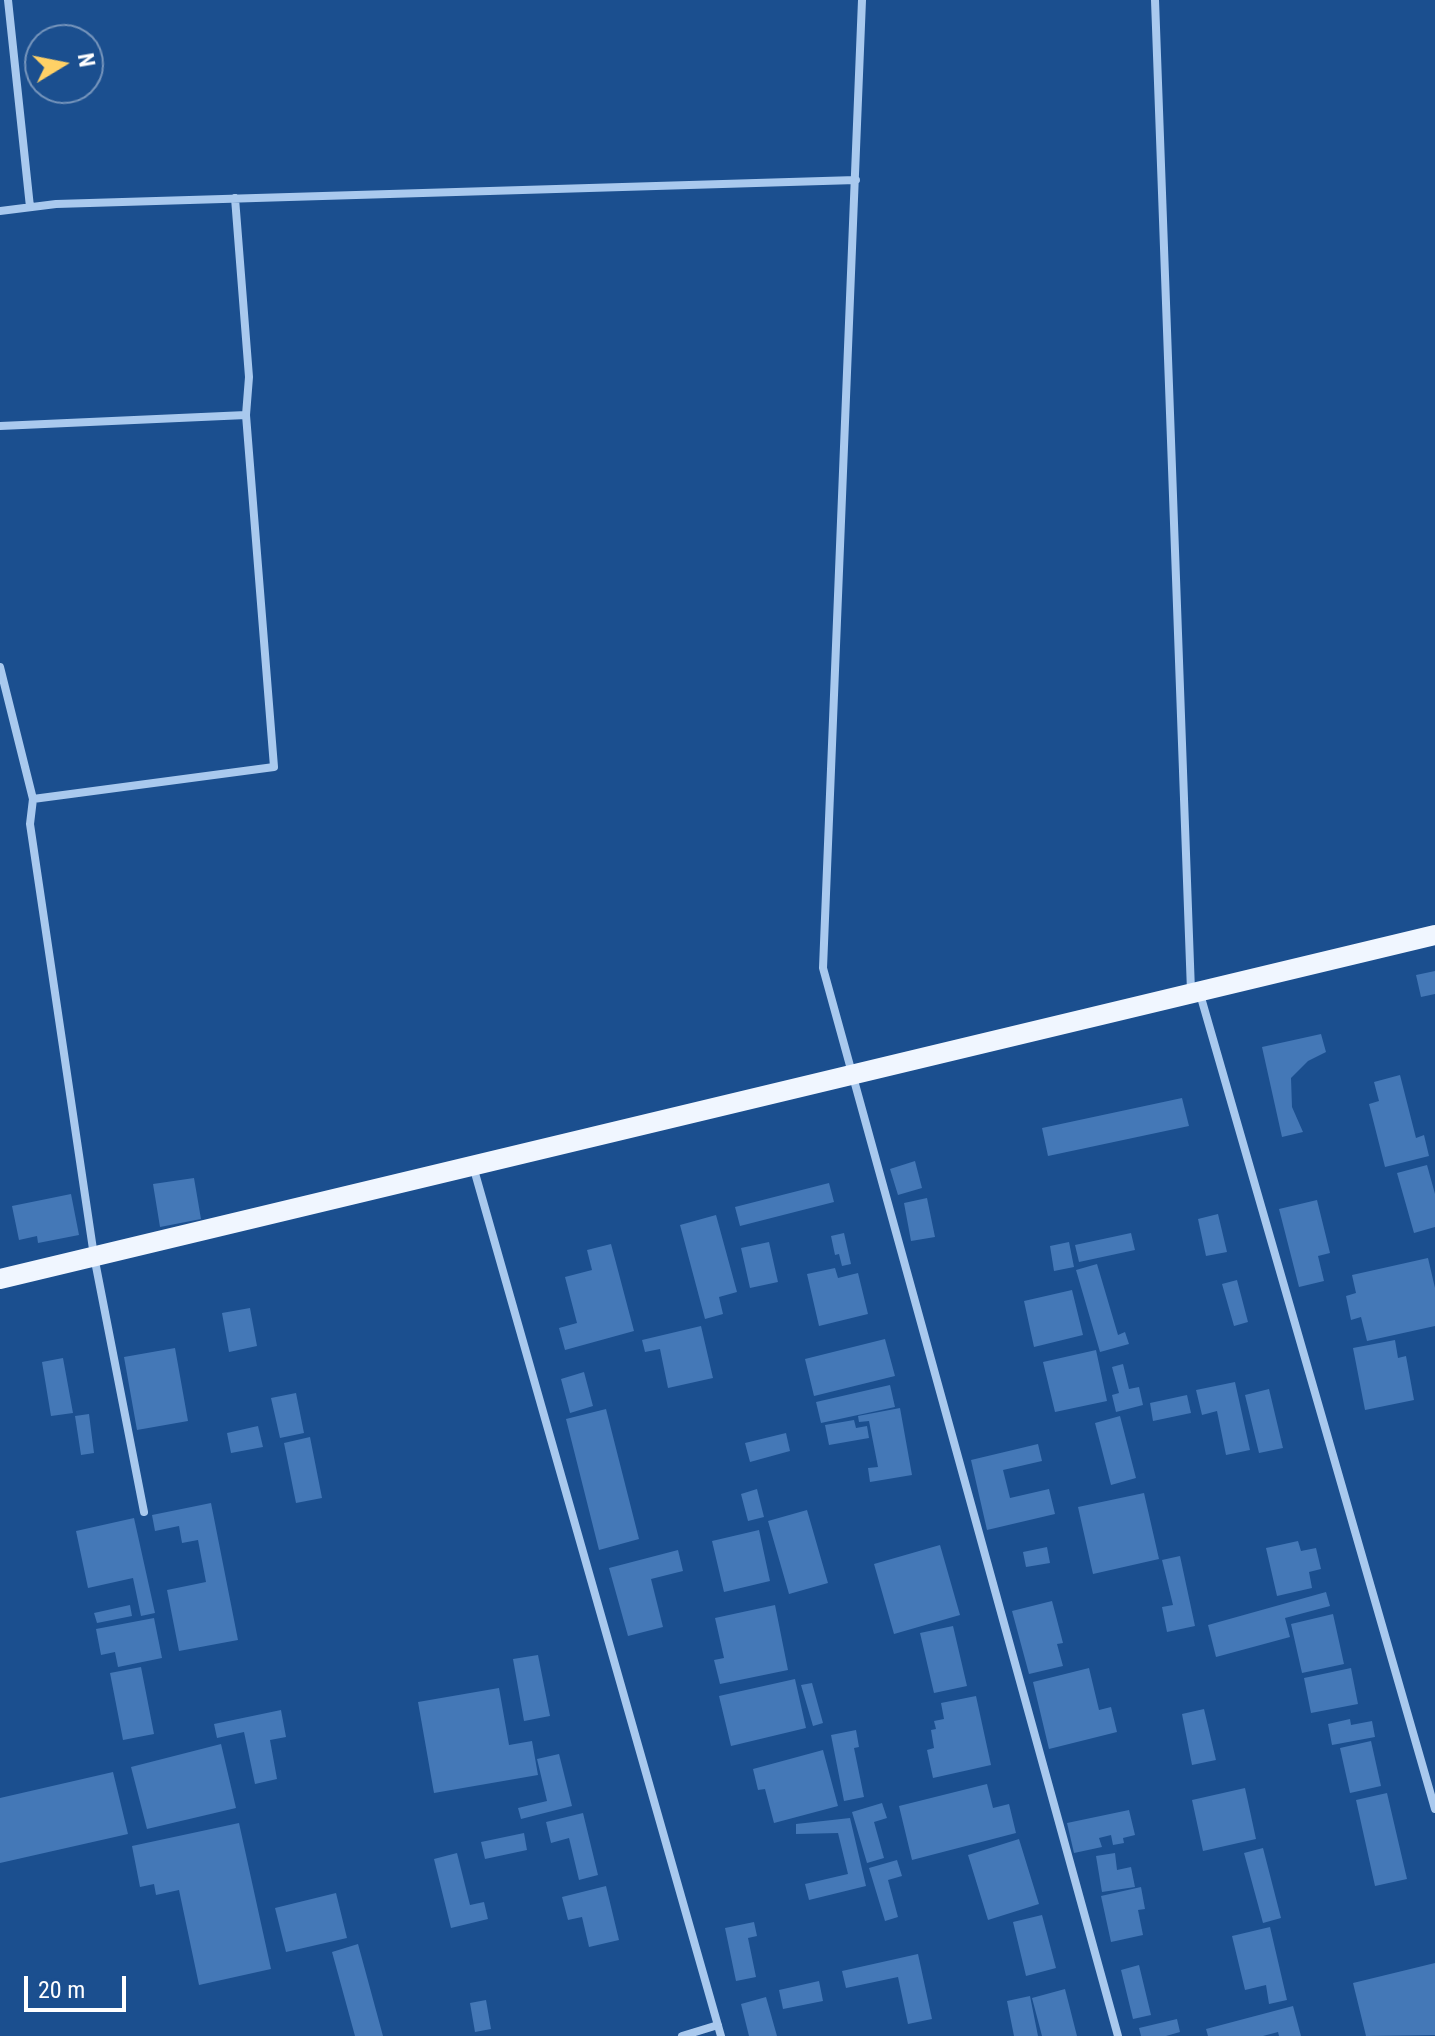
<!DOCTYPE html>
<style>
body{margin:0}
#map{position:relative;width:1435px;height:2036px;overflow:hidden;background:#1b4f8f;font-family:"Roboto Condensed",sans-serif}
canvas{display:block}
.north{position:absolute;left:24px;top:24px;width:80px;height:80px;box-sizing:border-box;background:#1b4f8f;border:2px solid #7695bc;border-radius:50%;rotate:80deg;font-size:22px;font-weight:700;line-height:32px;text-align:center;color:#fff}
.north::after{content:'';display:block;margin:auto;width:28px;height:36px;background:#ffd166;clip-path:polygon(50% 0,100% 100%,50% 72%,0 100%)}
.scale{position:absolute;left:24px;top:1976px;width:102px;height:36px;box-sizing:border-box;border:4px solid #fff;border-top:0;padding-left:10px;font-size:24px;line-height:28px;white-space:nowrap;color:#fff;-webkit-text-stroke:6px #1b4f8f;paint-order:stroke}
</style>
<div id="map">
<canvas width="1435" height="2036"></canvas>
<div class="north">N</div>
<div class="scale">20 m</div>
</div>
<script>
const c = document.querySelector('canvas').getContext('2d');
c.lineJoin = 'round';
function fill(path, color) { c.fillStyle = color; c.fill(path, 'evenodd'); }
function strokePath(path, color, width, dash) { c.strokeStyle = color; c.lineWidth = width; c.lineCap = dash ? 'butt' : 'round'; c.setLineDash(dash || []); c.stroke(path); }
const building = new Path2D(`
 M1435,971v23l-14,3 -5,-22z
 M1321,1034l5,18 -18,9 -17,17 1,29 11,25 -21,5 -20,-90z
 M1400,1075l16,63 8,-3 5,21 -44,11 -16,-63 10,-3 -5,-19z
 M1182,1098l7,28 -141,30 -6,-28z
 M915,1161l7,27 -24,7 -8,-26z
 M1427,1165l8,29v33l-21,6 -17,-60z
 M194,1178l7,41 -41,8 -7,-43z
 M829,1183l5,19 -94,24 -5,-19z
 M71,1194l8,41 -41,8 -1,-7 -18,4 -7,-34z
 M927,1198l8,39 -24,4 -7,-38z
 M1317,1200l13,53 -12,3 6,25 -25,6 -20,-78z
 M1218,1214l9,38 -21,4 -8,-37z
 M716,1215l21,77 -18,5 4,17 -18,5 -25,-94z
 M844,1233l7,31 -9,2 -3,-12 -4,1 -4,-19z
 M1131,1233l4,17 -56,12 -4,-17z
 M769,1242l9,40 -28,6 -9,-40z
 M1069,1242l5,25 -20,4 -4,-25z
 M611,1244l23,87 -69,19 -6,-22 18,-5 -12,-46 27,-7 -5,-20z
 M1428,1258l7,30v38l-68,15 -6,-24 -10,3 -5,-24 10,-3 -4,-18z
 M1097,1264l21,71 7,-3 4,12 -29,8 -24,-82z
 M835,1268l3,10 20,-5 10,41 -49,12 -12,-52z
 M1237,1280l11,42 -14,4 -12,-42z
 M1072,1290l11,45 -49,12 -10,-46z
 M250,1308l7,38 -28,6 -7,-39z
 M701,1326l12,52 -45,10 -8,-39 -15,3 -3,-12z
 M885,1339l10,37 -81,20 -9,-37z
 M1395,1340l3,18 8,-2 8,44 -49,10 -12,-62z
 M175,1348l13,73 -51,9 -13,-73z
 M1096,1350l11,51 -52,11 -12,-50z
 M63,1358l10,55 -22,3 -9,-54z
 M1123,1364l6,25 10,-2 4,18 -27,7 -4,-17 7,-2 -7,-26z
 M584,1372l9,34 -23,7 -9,-34z
 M1235,1382l15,68 -24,5 -9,-44 -15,4 -6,-25z
 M890,1385l5,22 -74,16 -5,-21z
 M1269,1389l14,59 -24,5 -14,-58z
 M296,1393l8,40 -24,5 -9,-40z
 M1187,1395l4,18 -38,8 -3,-18z
 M900,1408l12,67 -42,7 -2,-14 10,-1 -9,-46 -10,1 -1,-6z
 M606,1409l33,130 -40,11 -33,-131z
 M89,1414l5,39 -13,2 -6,-39z
 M1120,1416l16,62 -25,7 -16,-62z
 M854,1420l2,8 11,-2 2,12 -40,7 -4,-20z
 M258,1426l5,21 -32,6 -4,-20z
 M786,1433l4,18 -40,11 -5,-19z
 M310,1437l12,61 -26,5 -12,-60z
 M1038,1444l4,17 -39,9 7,28 39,-9 6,25 -68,16 -16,-70z
 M757,1489l7,28 -16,4 -7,-27z
 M1144,1493l15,66 -66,15 -15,-67z
 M211,1503l27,137 -59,11 -12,-61 39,-8 -8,-42 -16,3 -3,-17 -24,5 -3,-16z
 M807,1510l21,73 -39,11 -21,-73z
 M134,1518l21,95 -14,3 -8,-38 -45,10 -12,-57z
 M759,1530l11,51 -46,11 -12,-51z
 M1298,1541l3,10 15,-3 5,21 -12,3 3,16 -35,8 -11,-48z
 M940,1545l20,70 -66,19 -20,-70z
 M1047,1547l3,16 -24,4 -3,-15z
 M678,1550l5,21 -32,8 12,48 -35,9 -19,-68z
 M1180,1556l15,70 -28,6 -5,-25 11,-2 -11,-45z
 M1326,1592l4,14 -45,12 5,19 -74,20 -8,-32z
 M1052,1601l11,42 -6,1 6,22 -34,8 -17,-63z
 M130,1605l2,11 -35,7 -3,-10z
 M775,1605l13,65 -68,14 -6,-24 10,-2 -9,-40z
 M1333,1614l11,50 -42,9 -11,-49z
 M154,1618l8,40 -44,9 -3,-15 -14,3 -5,-26z
 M953,1626l14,60 -33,7 -14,-60z
 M538,1655l12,61 -26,5 -11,-62z
 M141,1667l13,67 -31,6 -13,-67z
 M1089,1668l10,42 12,-3 6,25 -68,17 -16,-67z
 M1351,1668l7,36 -47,9 -7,-35z
 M795,1679l11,49 -75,18 -12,-50z
 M812,1683l11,40 -10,3 -12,-41z
 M499,1688l10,57 23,-4 6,34 -104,18 -16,-91z
 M976,1696l15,69 -58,13 -6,-28 7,-2 -3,-18 5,-1 -2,-8 10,-2 -3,-16z
 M1204,1709l12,51 -24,5 -10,-51z
 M281,1710l5,27 -16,3 7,39 -22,5 -11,-52 -27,6 -3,-14z
 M1350,1719l1,6 21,-4 3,16 -43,8 -4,-21z
 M856,1730l3,17 -5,1 10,49 -20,4 -13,-66z
 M1371,1741l10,45 -31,7 -10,-45z
 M221,1744l15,64 -89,21 -16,-62z
 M823,1750l15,56 -64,17 -9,-34 -7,1 -5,-21z
 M559,1754l13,52 -51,13 -3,-11 29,-7 -10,-42z
 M113,1772l15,62 -128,29v-65z
 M987,1784l6,24 16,-4 7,29 -104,27 -13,-54z
 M1245,1788l11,51 -53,12 -11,-51z
 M1387,1793l20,86 -32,7 -19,-86z
 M882,1803l5,15 -13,4 10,36 -17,5 -15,-51z
 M1129,1810l6,25 -12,3 1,5 -11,2 -2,-10 -12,3 3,9 -28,6 -7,-30z
 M583,1813l15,62 -19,5 -10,-42 -18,5 -5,-21z
 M850,1818l16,68 -57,14 -4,-16 43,-10 -10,-41 -42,1v-10z
 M239,1823l32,146 -72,16 -20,-95 -23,5 -2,-11 -14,3 -8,-41z
 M524,1833l3,17 -42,9 -4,-17z
 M1019,1839l20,65 -51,16 -20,-65z
 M1263,1848l18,70 -18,5 -19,-70z
 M457,1853l13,52 14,-3 4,17 -37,9 -17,-69z
 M1115,1853l2,17 14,-3 4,20 -33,5 -6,-36z
 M897,1860l5,16 -14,4 10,37 -13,4 -16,-53z
 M606,1886l13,54 -30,7 -7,-30 -14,3 -6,-23z
 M1141,1887l4,22 -7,1 5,25 -32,7 -10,-46z
 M336,1893l11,45 -61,14 -11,-44z
 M1042,1915l14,53 -30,8 -13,-54z
 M754,1922l3,14 -9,2 8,39 -20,4 -11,-53z
 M1270,1927l17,73 -18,4 -3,-19 -21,5 -13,-54z
 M358,1944l25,92h-28l-23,-84z
 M918,1954l14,65 -24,5 -10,-47 -52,11 -4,-17z
 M1435,1963v72l-69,1 -13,-53z
 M1139,1965l12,50 -18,4 -12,-49z
 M819,1981l4,20 -40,8 -4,-19z
 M1065,1989l12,47h-35l-10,-38z
 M1030,1996l8,40h-24l-7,-35z
 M766,1997l11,39h-28l-8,-32z
 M486,2000l5,29 -16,3 -5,-29z
 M1293,2006l8,30h-22l-1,-4 -15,4h-55l-2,-7z
 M1177,2019l3,13 -14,4h-25l-2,-8z`);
const street = new Path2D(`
 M8,0l22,207
 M862,0l-39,968 295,1068
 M1155,0l36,991
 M0,211l56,-7 800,-24
 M0,426l246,-11
 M0,667l33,132 -3,25 64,432 50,256
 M33,799l241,-32 -28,-352 3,-38 -14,-179
 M1200,994l235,815
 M473,1166l248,870
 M682,2036l36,-11`);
const primary = new Path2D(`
 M0,1279l1435,-344`);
fill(building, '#4478b7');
strokePath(street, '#a9c9ee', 8);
strokePath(primary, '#f0f6ff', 20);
</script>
